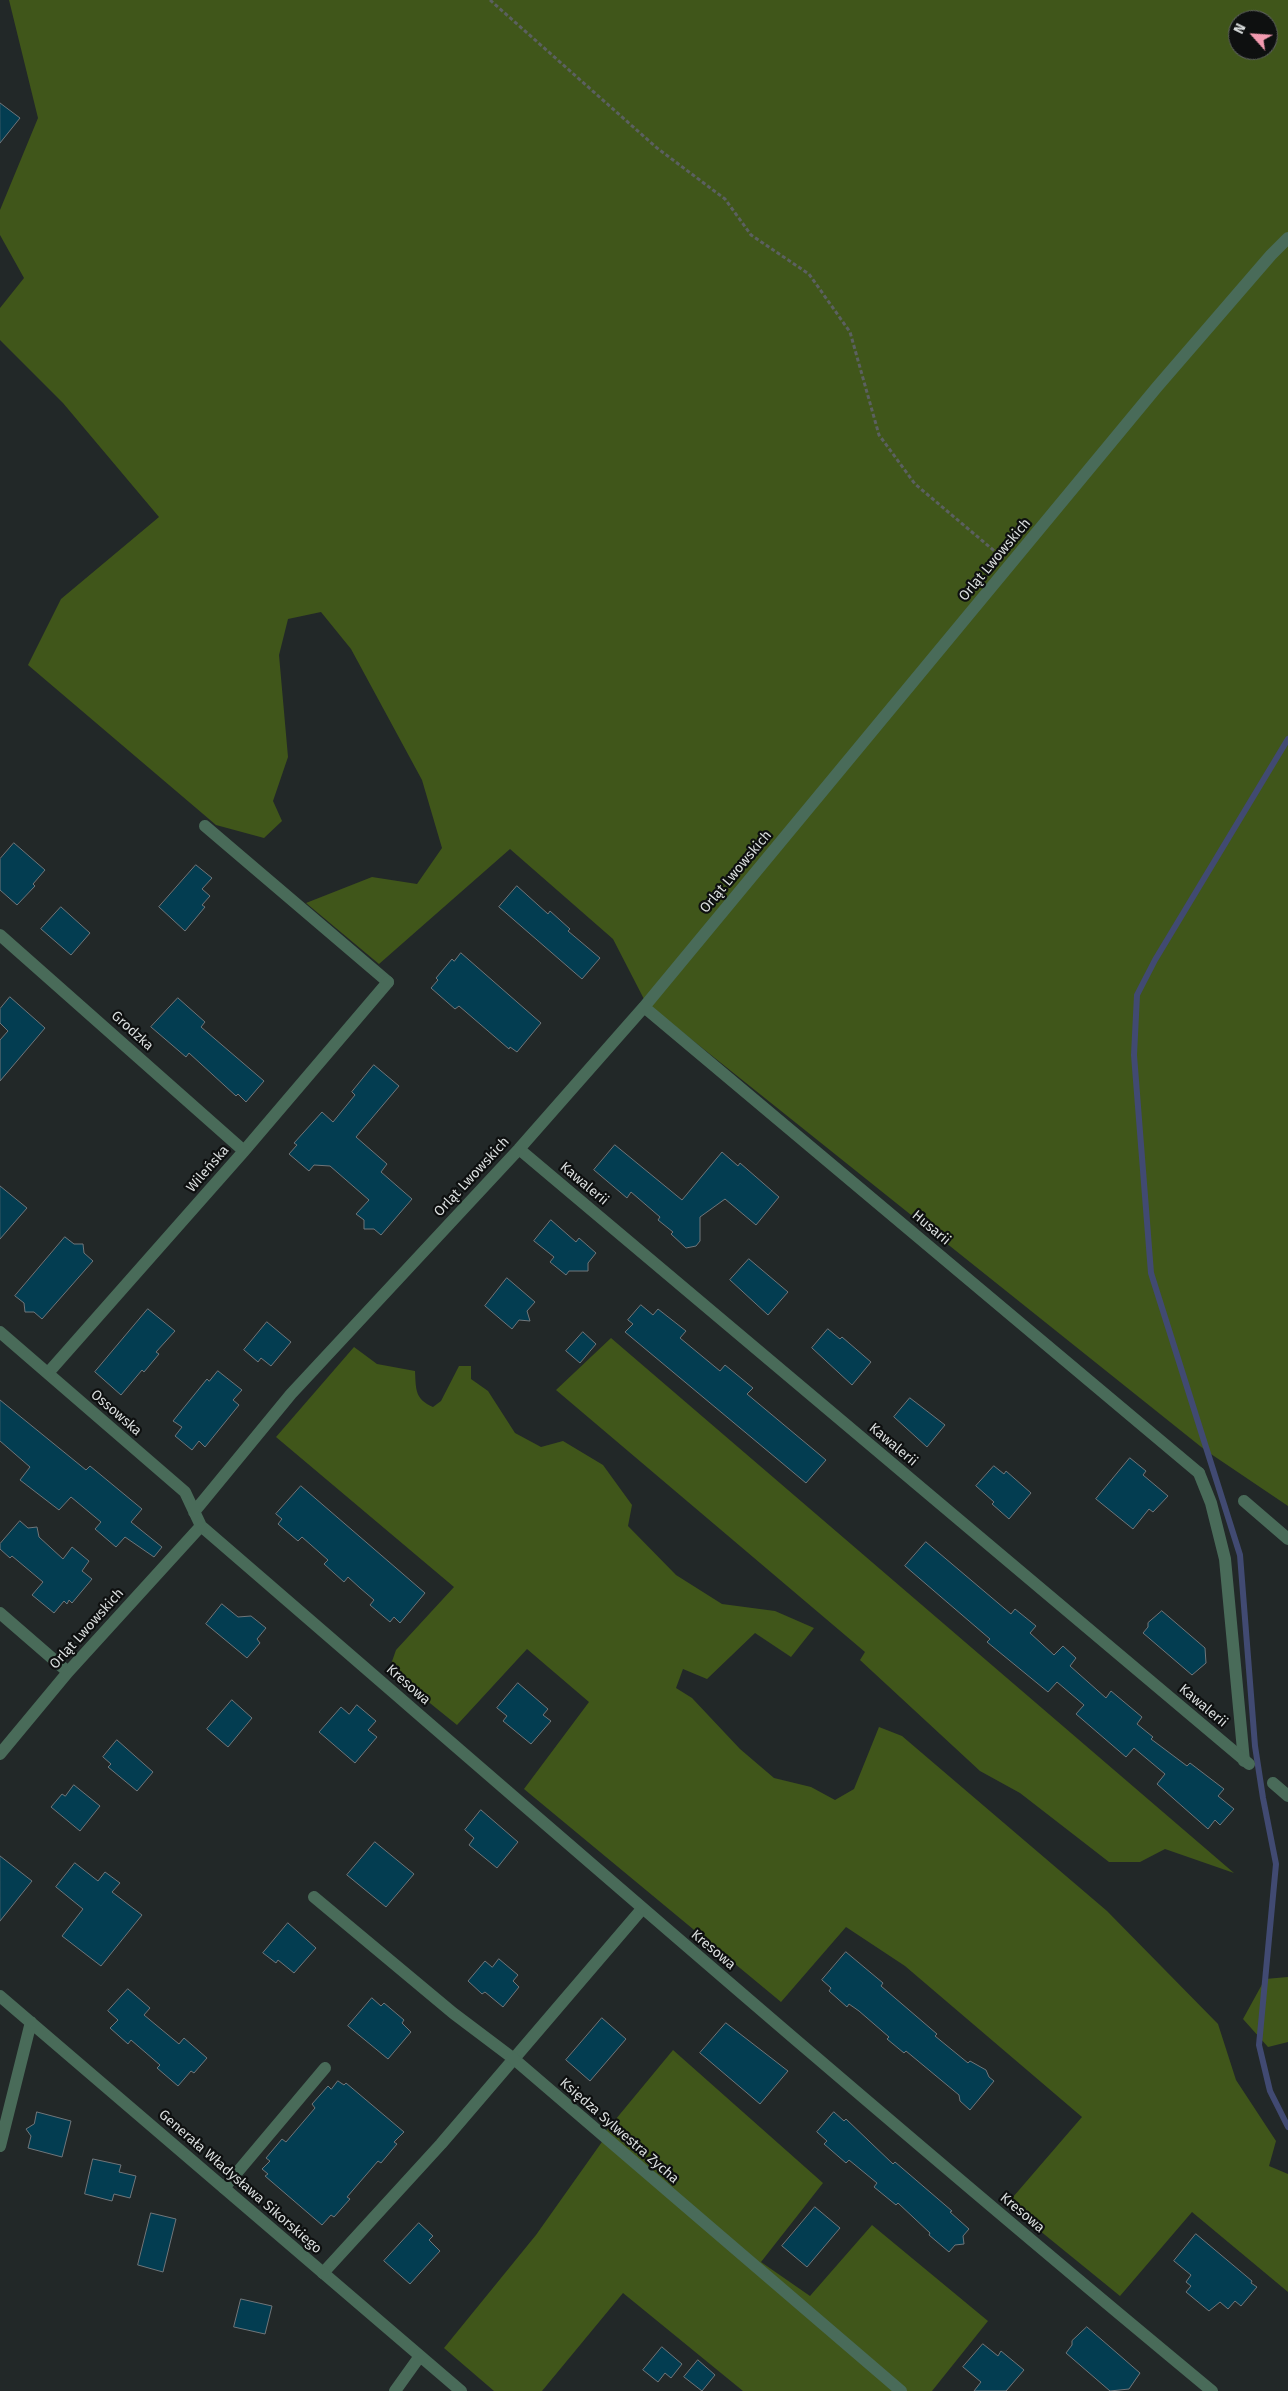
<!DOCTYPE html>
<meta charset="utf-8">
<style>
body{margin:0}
#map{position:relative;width:1288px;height:2391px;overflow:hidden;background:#222828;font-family:"Fira Sans",sans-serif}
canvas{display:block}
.north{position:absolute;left:1228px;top:10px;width:50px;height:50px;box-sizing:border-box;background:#0e1010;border:1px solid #606262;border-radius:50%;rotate:296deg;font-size:14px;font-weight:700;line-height:20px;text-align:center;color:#dadede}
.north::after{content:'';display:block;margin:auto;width:18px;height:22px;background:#f29aaf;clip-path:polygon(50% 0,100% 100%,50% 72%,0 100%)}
</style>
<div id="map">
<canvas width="1288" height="2391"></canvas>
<div class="north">N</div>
</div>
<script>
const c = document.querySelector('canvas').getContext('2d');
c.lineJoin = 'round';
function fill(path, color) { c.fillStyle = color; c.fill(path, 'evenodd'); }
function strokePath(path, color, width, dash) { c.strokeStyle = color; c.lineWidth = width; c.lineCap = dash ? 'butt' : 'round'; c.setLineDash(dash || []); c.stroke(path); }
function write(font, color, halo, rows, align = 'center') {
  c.font = font + ' "Fira Sans",sans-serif'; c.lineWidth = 4.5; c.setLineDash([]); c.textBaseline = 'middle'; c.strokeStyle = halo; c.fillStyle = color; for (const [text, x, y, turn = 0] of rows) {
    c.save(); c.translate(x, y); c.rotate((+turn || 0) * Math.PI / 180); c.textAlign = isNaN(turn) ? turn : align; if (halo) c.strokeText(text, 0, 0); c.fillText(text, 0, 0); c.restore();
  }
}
const green = new Path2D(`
 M9,0h1279v1506l-83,-56 -559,-447 -33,-64 -103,-90 -131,115 -73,-61 66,-26 45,7 25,-36 -20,-68 -71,-131 -30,-37 -33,7 -9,36 9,102 -15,44 9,20 -18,17 -48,-13 -188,-160 33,-66 98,-82 -96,-114 -63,-63v-32l24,-30 -24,-43v-25l38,-92zM1238,20h30v30h-30z
 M611,1338l623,535 -69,-24 -25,13h-31l-89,-69 -40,-22 -120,-111 5,-8 -309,-262z
 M354,1347l23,17 38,7c1,19 0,28 18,36l8,-6 18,-35h12v13l17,12 27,42 26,14 22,-6 40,24 29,40 -4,21 48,49 46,29 53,7 39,17 -23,29 -36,-24 -48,46 -24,-10 -7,19 16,10 48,51 34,29 37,9 24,13 19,-11 25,-62 23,9 205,175 111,113 18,56 40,61 -7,25 19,8v118l-96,-80 -72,84 -113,-92 75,-87 -177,-151 -59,-39 -65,75 -257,-213 65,-87 -62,-53 -70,76 -68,-55 7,-20 58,-63 -178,-150z
 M1288,1977v65l-20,5 -25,-28 22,-40z
 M673,2050l150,133 -62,79 49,34 62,-71 116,96 -56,70h-189l-120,-98 -81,98h-48l-50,-43 92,-113 68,-96 2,-8z`);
const stream = new Path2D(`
 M1288,739l-133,221 -18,35 -3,60 17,218 89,282 15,191 8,52 13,66 -17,181 11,46 18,36`);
const building = new Path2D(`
 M0,103l20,15 -20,25z
 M14,843l31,27 -12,14 2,2 -18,19 -17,-15v-31z
 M196,865l16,13 -10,11 8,7 -8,9 3,2 -20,24 -26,-24z
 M517,886l31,28 2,-3 20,18 -2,2 32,27 -18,21 -83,-72z
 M61,907l29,26 -19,22 -30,-26z
 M461,953l80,70 -24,29 -7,-5 -1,2 -50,-43 -4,3 -24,-21 7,-8 -2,-2 16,-19 2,2z
 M10,997l35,31 -45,53v-41l8,-9 -8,-8v-14z
 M178,998l27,24 -4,5 63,54 -18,21 -8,-8 -2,2 -47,-43 -3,4 -35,-30z
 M374,1065l25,21 -43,51 31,27 -6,8 31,27 -31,36 -7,-6h-10v-9l-8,-6 13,-14 -39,-34 -16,-1 -5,6 -20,-17 8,-9 -3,-2 28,-31 11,10 22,-27 -3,-3z
 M615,1145l67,55 40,-48 16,14 2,-3 39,34 -23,28 -31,-26 -25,18v24l-4,5 -10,2 -15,-14 2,-2 -15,-12 2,-3 -29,-25 -4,6 -33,-28z
 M0,1186l27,22 -27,31z
 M551,1220l25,22 3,-4 17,15 -8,10v8h-19l-3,4 -16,-13 4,-5 -20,-16z
 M65,1237l9,7h9l1,9 9,8 -51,58 -8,-7h-9l-1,-9 -9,-7z
 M749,1259l39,33 -20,23 -38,-35z
 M507,1278l28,24 -8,9 3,10 -11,-1 -7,9 -27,-23z
 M641,1305l12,10 5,-6 28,22 -6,7 40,33 5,-6 28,23 -6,6 79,66 -20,23 -181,-151 8,-8 -5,-4z
 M148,1309l27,22 -19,21 3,2 -15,18 -2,-2 -21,25 -26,-23z
 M267,1322l24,20 -20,24 -10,-8 -3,4 -14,-12z
 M828,1329l12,10 2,-2 29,25 -19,23 -40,-37z
 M583,1332l13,12 -16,19 -14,-12z
 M218,1371l24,19 -9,10 6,5 -34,42 -6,-6 -7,9 -17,-14 7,-9 -9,-6 34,-42 2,2z
 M910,1398l35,27 -18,22 -33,-30z
 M0,1400l86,70 4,-4 52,43 -11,13 31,25 -8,10 -29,-20 -9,10 -21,-18 6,-7 -30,-25 -12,13 -39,-30 10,-13 -30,-26z
 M1130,1458l16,13 -3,4 25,21 -15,16 -4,-3 -16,20 -37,-30z
 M994,1466l10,8 2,-3 25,22 -22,26 -17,-15 2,-2 -18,-16z
 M301,1486l124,107 -25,30 -6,-6 -4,5 -20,-17 4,-5 -14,-12 -12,-11 -4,5 -20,-18 4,-4 -26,-23 -4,4 -20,-17 4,-5 -6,-5z
 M20,1521l8,7 9,-1 2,10 24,22 9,-12 17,14 -7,10 10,8 -20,24 -3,-3 -2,4 -3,-3 -10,12 -22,-18 11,-13 -31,-26 -2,2 -10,-9v-5z
 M926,1542l85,72 4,-5 21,17 -6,7 24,22 9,-9 13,12 -6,8 36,32 5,-7 31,26 -5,7 16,13 -2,2 36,27 3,-3 34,26 -6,7 16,13 -14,16 -5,-5 -7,9 -51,-45 8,-10 -31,-26 -8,9 -50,-43 8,-9 -27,-23 -9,10 -61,-50 3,-3 -85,-73z
 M222,1604l16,13 13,-1 15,12 -9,11 3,4 -13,15 -41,-34z
 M1162,1611l43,37 1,15 -14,12 -49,-42 5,-6v-4z
 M518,1683l30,26 -5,6 8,6 -20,23 -28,-23 4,-5 -10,-8z
 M232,1700l20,18 -24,29 -21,-18z
 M357,1705l19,16 -8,9 9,7 -22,26 -36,-31 22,-25 8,7z
 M117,1740l36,32 -16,19 -29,-24 3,-3 -8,-7z
 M74,1785l26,21 -20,25 -29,-24 11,-13 3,2z
 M481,1810l37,32 -21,26 -28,-23 5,-7 -9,-8z
 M375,1842l39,32 -28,33 -39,-32z
 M0,1856l32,25 -32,40z
 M75,1863l23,18 7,-9 15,11 -8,9 30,23 -41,51 -39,-30 21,-27 -27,-22z
 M288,1923l28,25 -22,25 -16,-13 -2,3 -13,-10z
 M846,1952l37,31 -2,3 56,48 -2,2 33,27 2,-2 16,9 3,7 5,4 -24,29 -10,-9 -1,-6 -53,-44 -2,2 -17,-14 2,-2 -30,-26 -10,-7 -2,3 -18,-16 2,-3 -9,-8z
 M499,1959l19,16 -5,6 6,6 -16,20 -18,-15 -3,2 -14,-13 17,-20 7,6z
 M128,1989l22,19 -6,7 35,29 5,-6 23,20 -13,15 -3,-2 -13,15 -21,-18 3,-3 -29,-25 -3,4 -18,-16 8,-8 -10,-9z
 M372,1998l9,8 3,-3 20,17 -2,3 9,9 -23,27 -40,-33z
 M602,2018l24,21 -36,42 -24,-21z
 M726,2023l62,48 -28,33 -60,-51z
 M338,2081l6,4 2,-2 58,49 -10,10 3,2 -16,19 -3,-2 -31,36 3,2 -16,18 -3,-2 -9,10 -57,-49 3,-2 -6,-5 8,-8 -4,-3 16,-19 4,3 29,-34 -3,-4 16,-18 3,3z
 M37,2112l34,9 -9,36 -34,-9 3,-12 -5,-7 8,-5z
 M834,2112l10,9 2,-2 47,45 2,-2 57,49 -2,1 19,17 -6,7 1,8 -9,1 -6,7 -20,-17 1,-2 -32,-30 -2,2 -22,-18 3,-4 -28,-23 -3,3 -22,-19 3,-3 -10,-9z
 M93,2159l28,6 -2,7 17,4 -6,22 -16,-4 -2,7 -27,-7z
 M815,2207l25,21 -33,39 -25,-21z
 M151,2213l25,6 -13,53 -25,-7z
 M419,2223l14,13 -4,4 11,11 -30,33 -26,-23z
 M1196,2234l56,47 -1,2 6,4 -16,19 -6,-5 -7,8 -8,-7 -11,9 -23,-19 5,-6 -5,-4 5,-7 -17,-14z
 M241,2299l31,7 -7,28 -31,-7z
 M1087,2327l53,46 -11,16 -19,2 -44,-38 6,-8v-4z
 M983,2344l15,12 3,-5 23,19 -18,21h-32l7,-9 -18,-15z
 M662,2347l20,17 -11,14 -6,-5 -7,9 -15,-12z
 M698,2360l17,15 -13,16 -18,-14z`);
const path = new Path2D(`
 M490,0l167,148 68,51 26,36 58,39 41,58 29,103 36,49 83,70`);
const lane = new Path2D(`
 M205,826l183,156
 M1199,1473l12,30 14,56 19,202
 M224,2188l101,-120
 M323,2273l118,-129 201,-235`);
const street = new Path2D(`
 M0,935l244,216
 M644,1007l555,466
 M519,1149l730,615
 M0,1332l185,160 16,34c336,290 669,582 1011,865
 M48,1373l196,-222 144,-169
 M1244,1501l44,38
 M194,1512l97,-118 228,-245 125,-142 513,-620 114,-132 17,-17
 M0,1613l68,59
 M0,1754l68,-82 133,-146
 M1273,1783l15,13
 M314,1897l139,116 61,46 387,332
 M0,1996l461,395
 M0,2146l31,-124
 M395,2391l25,-35`);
const streetNames = [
 ["Orląt Lwowskich",995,560,-50],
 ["Orląt Lwowskich",736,872,-50],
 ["Grodzka",132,1031,42],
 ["Wileńska",208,1169,-49],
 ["Orląt Lwowskich",472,1177,-47],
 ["Kawalerii",584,1184,40],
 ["Husarii",931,1228,40],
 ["Ossowska",116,1413,41],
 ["Kawalerii",893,1445,40],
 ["Orląt Lwowskich",87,1629,-48],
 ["Kresowa",408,1685,41],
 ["Kawalerii",1203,1706,40],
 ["Kresowa",713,1950,40],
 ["Księdza Sylwestra Zycha",619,2131,41],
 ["Generała Władysława Sikorskiego",240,2182,41],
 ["Kresowa",1022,2213,40]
];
fill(green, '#40561a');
strokePath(stream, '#414a72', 6);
fill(building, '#033d51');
strokePath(building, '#70767a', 1);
strokePath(path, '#5b6060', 3, [4, 2.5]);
strokePath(lane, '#496b59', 12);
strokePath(street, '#496b59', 12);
write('14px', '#dadede', '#0e1010', streetNames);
</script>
